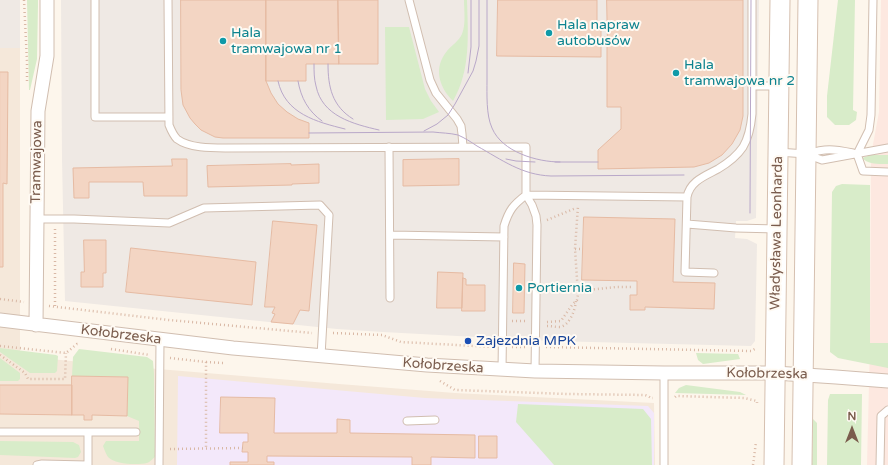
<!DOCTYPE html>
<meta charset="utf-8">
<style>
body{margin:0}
#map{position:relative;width:888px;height:465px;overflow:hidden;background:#fdf6ec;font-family:"Varela Round",sans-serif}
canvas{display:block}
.north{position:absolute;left:832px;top:409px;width:40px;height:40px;-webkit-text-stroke:3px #fffaf3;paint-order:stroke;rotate:0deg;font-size:11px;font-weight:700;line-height:16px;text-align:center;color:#7a5c4d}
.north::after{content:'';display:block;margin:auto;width:14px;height:18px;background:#7a5c4d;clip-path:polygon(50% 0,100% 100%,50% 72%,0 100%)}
</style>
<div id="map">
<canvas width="888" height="465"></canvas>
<div class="north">N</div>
</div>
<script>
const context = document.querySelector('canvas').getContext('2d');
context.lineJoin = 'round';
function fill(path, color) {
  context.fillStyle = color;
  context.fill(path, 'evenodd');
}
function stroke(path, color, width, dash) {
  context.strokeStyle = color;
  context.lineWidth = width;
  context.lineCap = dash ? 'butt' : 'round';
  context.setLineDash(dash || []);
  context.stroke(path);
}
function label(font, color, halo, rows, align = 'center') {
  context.font = font + ' "Varela Round",sans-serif';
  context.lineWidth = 4;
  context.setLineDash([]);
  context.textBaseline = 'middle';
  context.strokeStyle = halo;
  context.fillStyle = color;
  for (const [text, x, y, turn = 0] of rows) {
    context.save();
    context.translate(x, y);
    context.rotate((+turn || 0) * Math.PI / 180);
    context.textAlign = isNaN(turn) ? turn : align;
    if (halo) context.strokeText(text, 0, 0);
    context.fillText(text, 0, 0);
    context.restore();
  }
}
const residential = new Path2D(`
 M0 48H20V356L122 366 339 384 455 393 654 403 655 465H0Z`);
const commercial = new Path2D(`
 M881 0H888V465H867L870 343 871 155 879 112Z`);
const industrial = new Path2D(`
 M0 0H20V48H0Z
 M61 0H759L756 218 747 221H736L735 238 747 239 757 244 755 341 751 346 551 341 383 332 337 329 65 301 62 160Z`);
const education = new Path2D(`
 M178 376 425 398 648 406 654 413V465H177Z`);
const green = new Path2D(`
 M27 0H38V5L37 59 30 90H29Z
 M464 0H467C468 35 471 70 453 101 439 87 433 68 447 51 452 45 459 41 462 34 466 24 464 11 464 0Z
 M838 0H855L853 110 857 112 856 120 849 125H835L827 117V96Z
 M385 27H409L425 89 431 101 439 112 423 119 386 120Z
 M871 155H888V164C879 164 869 165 862 158Z
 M842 184 870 185V343H888V368L838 358 830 352 832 192 836 186Z
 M0 348 56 355 58 356 57 371 55 373H30L0 352Z
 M79 349 147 357 153 361 154 374 155 457C152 459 150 462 147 463 139 465 115 465 108 457 106 454 104 449 103 446L106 441H139V421L127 416 128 377 72 376 73 357Z
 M696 353 738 354 740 359 703 364 698 360Z
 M0 358 20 373V379L18 381H0Z
 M686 385 740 392 746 395 675 393 679 388Z
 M830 394H862L861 465H827L828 400Z
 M518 404 643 409 651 419 652 465H554L516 422Z
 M813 419 817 423V465H812Z
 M0 441 73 442 79 445 81 452 78 457 75 458 0 455Z`);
const building = new Path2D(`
 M181 0H266V81L271 93 278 104 287 112 298 119 309 123V138H223L215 137 201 130 195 124 190 118 183 105 181 90Z
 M266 0H338L339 64H306V81H266Z
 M338 0H378V64H339Z
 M498 0H597V28H601V57L497 56Z
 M607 0H743V116L740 130 732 144 722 155 709 163 694 167 598 169V150L621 129V107H607V43H601V37H607Z
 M0 72H8L7 184 3 183V267H0Z
 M172 159H187V196H144L143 182H89V198H74L73 168 172 166Z
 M459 159V185L403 186V160Z
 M291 164V165L319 164V183L292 184V185L208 187 207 166Z
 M584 217 675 219 673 282 715 283 714 309 645 307V310H630V295H637V281L582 280Z
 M273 221 317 225 309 311 300 310 293 324 271 322 275 314 272 313 275 307H265Z
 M84 240H106V273H103V287H81V272H84Z
 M131 248 256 262 252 305 126 292Z
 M514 263 525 264 524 313H513Z
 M438 272 463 273 462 308H437Z
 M463 278 466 279V285H485V311H462Z
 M72 376 128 377 127 416 92 415V420H84V415H72Z
 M0 385H72V415L0 414Z
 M221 397 275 398 274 433H337V419L350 420V433L475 435V458L431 457V465H412V457L267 456V462H274V465H230V462H248V452H242L243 442H248V433H220Z
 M479 436H497V458H479Z`);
const path = new Path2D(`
 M24 0 27 62V84
 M547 220 576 208
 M575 249H583
 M578 291 616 287H631
 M0 299 24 302
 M49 306 169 320 312 333
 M55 306V229
 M512 321H525
 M547 322 561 321 572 305 577 300 578 294 575 249 578 206
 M547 326C551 326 555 327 560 327 570 325 575 310 576 301
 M333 333 382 335 401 342 493 347
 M0 346 66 353 77 344H78
 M512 347H525
 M546 347 751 351 757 348
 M111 349 150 355
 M0 355 25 373 28 379H65L66 353
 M170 358 206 362V448
 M206 362 224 363
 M440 381 455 390 568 394 645 395 648 396 651 398H653
 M675 397 676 396 744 398 757 401V403
 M170 449 243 448
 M753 465 756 442`);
const service = new Path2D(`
 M95 0V117H169
 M168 0 169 125C171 130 173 135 177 139 189 148 211 148 225 148L526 147V195L532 205 536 216 537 225 535 371
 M409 0 430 80 436 93 457 119 461 126 462 134 463 147
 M873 0 871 115 869 130 857 154 863 171 888 172
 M752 86H779
 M389 147 390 298
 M778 152 806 154 822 160 888 148
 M807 154C826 148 833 149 853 153
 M37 219H74L169 223 204 208 320 205 329 215 321 356
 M687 224 736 228 777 229
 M390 235 504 237
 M714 273 685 272 687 197C690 181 705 176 718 169 728 163 737 156 743 147 749 137 751 125 752 114V0
 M502 370 504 226C509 210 513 205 526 195L687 197
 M664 373V465
 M407 421 435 420
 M0 432H136
 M88 432V465
 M37 465 42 464 87 465
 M159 465 160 340
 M880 465 881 416 888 410`);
const minor = new Path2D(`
 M0 320 233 348 427 365 535 371 664 373H775L836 377 888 381
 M36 325 38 111 47 56V0`);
const secondary = new Path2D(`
 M774 465 780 0
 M802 465 808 0`);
const tram = new Path2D(`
 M487 0C487 27 487 53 487 80 487 94 486 115 492 128 502 152 537 162 560 162
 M314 64C314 71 314 79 316 86 322 116 353 124 379 130
 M328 64C328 87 332 106 353 119
 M468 73 471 47V0
 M278 81C285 114 317 122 345 129
 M298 81C301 98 308 111 322 121
 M424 131 437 124 448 115 455 104 473 71 476 61 479 46V0
 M309 133 433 132C441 133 450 133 458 135 465 138 471 142 477 146 502 160 522 175 551 176L684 175
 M506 159 516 161 535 162
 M555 162H598
 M750 213 751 0`);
const markers = [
 [549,33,4,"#0f9aa8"],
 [223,41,4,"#0f9aa8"],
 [676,73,4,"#0f9aa8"],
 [519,288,4,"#0f9aa8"],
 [468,341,4,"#1a4fb4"]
];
const cultureNames = [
 ["Hala napraw",557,25],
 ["autobusów",557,41],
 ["Hala",231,33],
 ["tramwajowa nr 1",231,49],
 ["Hala",684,65],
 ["tramwajowa nr 2",684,81],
 ["Portiernia",527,288]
];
const streetNames = [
 ["Tramwajowa",37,162,-89],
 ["Władysława Leonharda",777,233,-89],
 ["Kołobrzeska",121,335,7],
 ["Kołobrzeska",443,366,4],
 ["Kołobrzeska",767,374,1]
];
const transitNames = [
 ["Zajezdnia MPK",476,341]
];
fill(residential, '#f5e8da');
fill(commercial, '#fde8e0');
fill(industrial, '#efe9e4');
fill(education, '#f3e8fa');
fill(green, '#d8ecc9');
fill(building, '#f3d5c3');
stroke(building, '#e6bba3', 1);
stroke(service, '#d1beb0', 9);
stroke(minor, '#d1beb0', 15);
stroke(secondary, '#d6c0b0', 21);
stroke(path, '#d9b8a5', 2.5, [1, 3]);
stroke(service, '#fff', 7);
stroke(minor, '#fff', 13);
stroke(secondary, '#fff', 19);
stroke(tram, '#b9a8c9', 1);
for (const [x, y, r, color] of markers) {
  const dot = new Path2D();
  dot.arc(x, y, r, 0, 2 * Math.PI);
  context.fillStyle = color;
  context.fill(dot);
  stroke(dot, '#fffaf3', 1.5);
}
label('14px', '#0d838f', '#fffaf3', cultureNames, 'left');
label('14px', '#7a5c4d', '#fffaf3', streetNames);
label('14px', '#164399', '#fffaf3', transitNames, 'left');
</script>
